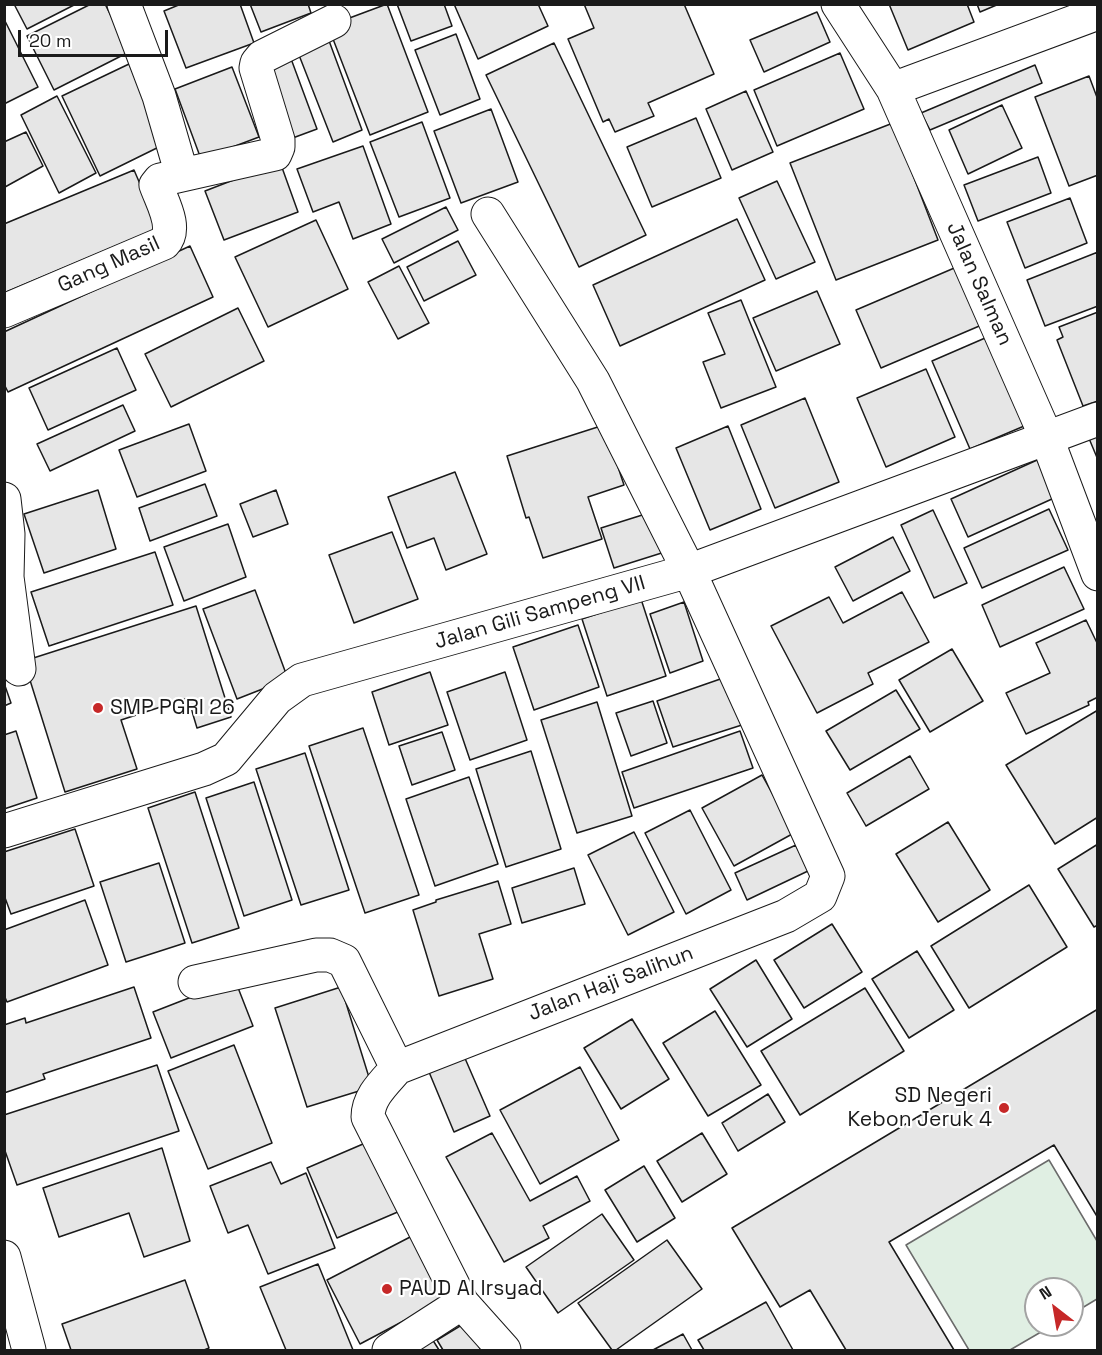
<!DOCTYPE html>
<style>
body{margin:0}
#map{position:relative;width:1102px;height:1355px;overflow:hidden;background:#fff;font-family:"Space Grotesk",sans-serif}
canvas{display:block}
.frame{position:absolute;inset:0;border:6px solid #1a1a1a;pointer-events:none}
.north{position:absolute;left:1024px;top:1277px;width:60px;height:60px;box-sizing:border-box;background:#fff;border:2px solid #a3a3a3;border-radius:50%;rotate:329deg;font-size:16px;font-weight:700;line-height:24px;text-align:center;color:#1a1a1a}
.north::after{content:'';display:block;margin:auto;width:21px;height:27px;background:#c62828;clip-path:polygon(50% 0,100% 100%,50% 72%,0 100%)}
.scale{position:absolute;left:18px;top:30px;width:150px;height:27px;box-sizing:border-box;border:3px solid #1a1a1a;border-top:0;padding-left:8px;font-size:18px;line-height:21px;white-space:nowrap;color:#1a1a1a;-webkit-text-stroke:4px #fff;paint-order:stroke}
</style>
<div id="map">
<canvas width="1102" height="1355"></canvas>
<div class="frame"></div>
<div class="north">N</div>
<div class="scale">20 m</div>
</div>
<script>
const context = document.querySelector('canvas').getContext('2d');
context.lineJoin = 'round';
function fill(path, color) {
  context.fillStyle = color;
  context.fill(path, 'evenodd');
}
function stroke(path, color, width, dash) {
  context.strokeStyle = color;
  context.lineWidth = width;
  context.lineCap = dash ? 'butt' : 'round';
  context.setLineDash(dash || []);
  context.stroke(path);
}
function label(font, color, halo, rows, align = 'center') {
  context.font = font + ' "Space Grotesk",sans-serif';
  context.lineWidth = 4.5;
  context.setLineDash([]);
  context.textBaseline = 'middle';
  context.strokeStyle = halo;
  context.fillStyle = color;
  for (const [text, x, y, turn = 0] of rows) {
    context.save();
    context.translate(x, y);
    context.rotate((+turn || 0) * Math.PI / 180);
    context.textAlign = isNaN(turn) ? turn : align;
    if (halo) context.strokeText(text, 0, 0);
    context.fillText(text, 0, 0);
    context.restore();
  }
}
const green = new Path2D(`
 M1049 1160 1097 1241V1299L1072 1314V1289H1036V1325H1053L1010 1350H969L906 1245Z`);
const building = new Path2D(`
 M14 4H76L27 29Z
 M91 4H105L129 52 54 90 27 36Z
 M181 4H240L254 43 186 68 164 11Z
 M250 4H308L311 13 261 32Z
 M387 4 428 112 370 135 328 26Z
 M397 4H444L452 26 411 41Z
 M454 4H538L548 26 478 59Z
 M584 4H684L714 74 648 103 654 116 615 132 609 119 603 122 568 39 594 28Z
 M889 4H967L974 22 908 50Z
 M977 4H999L980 12Z
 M817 12 830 42 764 72 750 40Z
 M4 19 38 87 4 104Z
 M456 34 480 99 440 115 415 50Z
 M328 38 362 130 333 142 297 50Z
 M554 43 646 235 579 267 486 75Z
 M840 53 864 109 777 146 754 90Z
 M290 56 317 129 290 139 262 66Z
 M129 64 167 143 100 176 62 96Z
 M1035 65 1042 83 930 130 921 113Z
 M232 67 259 137 201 159 175 89Z
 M1089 76 1098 100V175L1069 186 1035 97Z
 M746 91 773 152 732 170 706 109Z
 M57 96 96 173 59 193 21 115Z
 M1002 105 1022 148 968 174 949 130Z
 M491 109 518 182 461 203 434 131Z
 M696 118 721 178 652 207 627 147Z
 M422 122 450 198 399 217 370 142Z
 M893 123 938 240 836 280 790 163Z
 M26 132 43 166 5 187 4 142Z
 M363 146 391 224 353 239 339 202 313 212 297 169Z
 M1038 157 1051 193 978 221 964 185Z
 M280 162 298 212 224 240 205 191Z
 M134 170 159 228 4 293V224Z
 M777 181 815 262 776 279 739 198Z
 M1070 198 1087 243 1025 268 1007 222Z
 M446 207 458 230 394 263 382 239Z
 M737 219 765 280 620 346 593 285Z
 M316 220 348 289 268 327 235 257Z
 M458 241 476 275 424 301 407 267Z
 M190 246 213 297 8 392 4 384V332Z
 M1098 252V306L1045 326 1027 280Z
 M399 266 429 323 398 339 368 282Z
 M959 266 984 324 881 368 856 310Z
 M817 291 840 344 776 371 753 318Z
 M741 300 776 387 721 408 703 362 725 354 708 313Z
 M238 308 264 361 171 407 145 354Z
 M1098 312V401L1083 406 1057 340 1063 337 1059 327Z
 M999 332 1036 421 970 449 932 361Z
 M117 348 136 390 48 430 29 388Z
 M926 369 955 437 886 467 857 398Z
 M805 398 839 482 775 508 741 425Z
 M123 405 135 431 50 471 37 444Z
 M189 424 206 471 137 497 119 450Z
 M604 425 624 485 588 497 602 539 543 558 529 517 526 518 507 456Z
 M728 426 761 509 710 530 676 448Z
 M1098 432V460L1088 436Z
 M1046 456 1063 494 968 537 951 499Z
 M455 472 487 554 446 570 434 538 407 548 388 497Z
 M205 484 217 516 150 541 139 508Z
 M98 490 116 549 44 573 24 514Z
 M276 490 288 524 253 537 240 504Z
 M1049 509 1068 550 982 588 964 548Z
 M933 510 967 583 934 598 901 525Z
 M655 511 668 551 614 568 601 528Z
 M228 524 246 577 184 601 164 547Z
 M392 532 418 599 354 623 329 555Z
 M893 537 910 571 853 601 835 567Z
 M155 552 173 605 49 646 31 592Z
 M1064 567 1084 609 1000 647 982 605Z
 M255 590 288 679 237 699 203 609Z
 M902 592 929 642 868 673 873 684 817 713 771 626 829 597 843 623Z
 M641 599 666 676 607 696 582 619Z
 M684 602 703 661 670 673 650 614Z
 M196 606 231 717 197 728 188 698 121 720 137 769 65 792 24 661Z
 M1086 620 1098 645V697L1088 702 1089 705 1026 734 1006 693 1050 673 1036 643Z
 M578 625 599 687 534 710 513 647Z
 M952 649 983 701 930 732 899 680Z
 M430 672 448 725 389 745 372 692Z
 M505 672 527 740 470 760 447 692Z
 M729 676 745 724 673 747 657 701Z
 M4 683 11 703 4 706Z
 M896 690 920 729 850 770 826 731Z
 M653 701 667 743 631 756 616 713Z
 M597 702 632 816 577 833 541 720Z
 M1098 710V817L1055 844 1006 765Z
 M363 728 419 895 365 913 309 746Z
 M16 731 37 798 4 809V735Z
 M740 731 753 768 634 808 622 772Z
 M442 732 455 770 412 785 399 746Z
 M531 751 561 849 506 867 476 769Z
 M305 753 349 890 301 905 256 769Z
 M910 756 929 789 866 826 847 793Z
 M762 775 794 833 734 866 702 808Z
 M469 777 498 864 435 886 406 799Z
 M254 782 292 900 244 916 206 798Z
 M195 792 239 928 192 943 148 808Z
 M690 810 731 890 686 914 645 833Z
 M948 822 990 890 938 922 896 854Z
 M75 829 94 886 11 914 4 895V852Z
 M634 832 674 912 628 935 588 855Z
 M1098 844V925L1094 927 1058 869Z
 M796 845 808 871 747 900 735 873Z
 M159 863 185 943 126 962 100 882Z
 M574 868 585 904 522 923 512 888Z
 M498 881 511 924 479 934 493 979 439 996 413 910 436 902V900Z
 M1029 885 1067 947 969 1008 931 946Z
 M85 900 108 965 7 1002 4 995V930Z
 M832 924 862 972 804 1008 774 960Z
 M917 951 954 1010 909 1038 872 979Z
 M756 960 792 1019 747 1047 710 989Z
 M235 980 253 1026 171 1058 153 1012Z
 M134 987 151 1038 43 1074 45 1079 4 1093V1025L25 1018 26 1023Z
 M341 987 372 1087 307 1107 275 1008Z
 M865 988 904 1051 800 1115 761 1051Z
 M1098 1009V1218L1054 1145 889 1242 954 1350H846L810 1290 780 1307 732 1228Z
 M715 1011 761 1085 708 1116 663 1043Z
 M632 1019 669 1079 621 1109 584 1048Z
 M234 1045 272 1143 208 1169 168 1071Z
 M464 1056 490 1116 454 1132 429 1072Z
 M157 1065 179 1131 17 1185 4 1148V1115Z
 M580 1067 619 1140 540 1184 500 1110Z
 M768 1094 785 1122 738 1151 722 1123Z
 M492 1133 530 1201 577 1176 590 1201 543 1226 549 1238 504 1262 446 1157Z
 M702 1133 727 1174 682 1202 657 1161Z
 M370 1141 400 1211 337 1238 307 1168Z
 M162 1148 190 1241 144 1257 129 1213 59 1237 43 1188Z
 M271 1162 281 1184 306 1173 335 1248 268 1274 248 1225 228 1233 210 1186Z
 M644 1166 675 1218 637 1242 605 1190Z
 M602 1214 634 1260 558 1313 526 1267Z
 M414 1235 447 1298 360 1344 327 1280Z
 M667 1240 702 1289 616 1350H612L578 1303Z
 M318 1264 353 1350H286L260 1287Z
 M185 1280 209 1348 204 1350H71L62 1324Z
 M766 1302 793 1350H704L698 1340Z
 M465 1323 481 1350H443L437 1340Z
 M429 1334 439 1350H401Z
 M683 1334 692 1350H653Z`);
const minor = new Path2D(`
 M838 4 893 89 1047 439 1098 574
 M893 89 1098 13
 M182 175 275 154 278 147V140L256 68 257 63 262 57 334 21
 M488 214 593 381 689 571 828 876 820 896 786 916 397 1068C384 1083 368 1097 368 1117L462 1303 504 1350
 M4 311 164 243C178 228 162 202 156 185L160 180 182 175 159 96 124 4
 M4 499 8 534 7 577 19 669
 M4 831 204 769 226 759 277 698 302 680 689 571 1098 419
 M195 982 316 955H330L344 961 397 1068
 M4 1257 29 1350
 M389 1350 462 1303`);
const markers = [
 [98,708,6,"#c62828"],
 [1004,1108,6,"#c62828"],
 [387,1289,6,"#c62828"]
];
const streetNames = [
 ["Gang Masil",109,265,-24],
 ["Jalan Salman",979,284,66],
 ["Jalan Gili Sampeng VII",540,613,-16],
 ["Jalan Haji Salihun",611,984,-21]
];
const poiNames = [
 ["SMP PGRI 26",110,708],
 ["SD Negeri",992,1096,"right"],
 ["Kebon Jeruk 4",992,1120,"right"],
 ["PAUD Al Irsyad",399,1289]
];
fill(green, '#e0efe3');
stroke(green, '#6a6a6a', 1.5);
fill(building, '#e6e6e6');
stroke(building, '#1a1a1a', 1.5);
stroke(minor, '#1a1a1a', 35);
stroke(minor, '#fff', 33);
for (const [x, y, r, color] of markers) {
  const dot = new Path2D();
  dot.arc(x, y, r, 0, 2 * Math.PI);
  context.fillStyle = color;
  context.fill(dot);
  stroke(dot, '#fff', 2);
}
label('21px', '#1a1a1a', '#fff', streetNames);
label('21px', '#1a1a1a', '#fff', poiNames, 'left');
</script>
